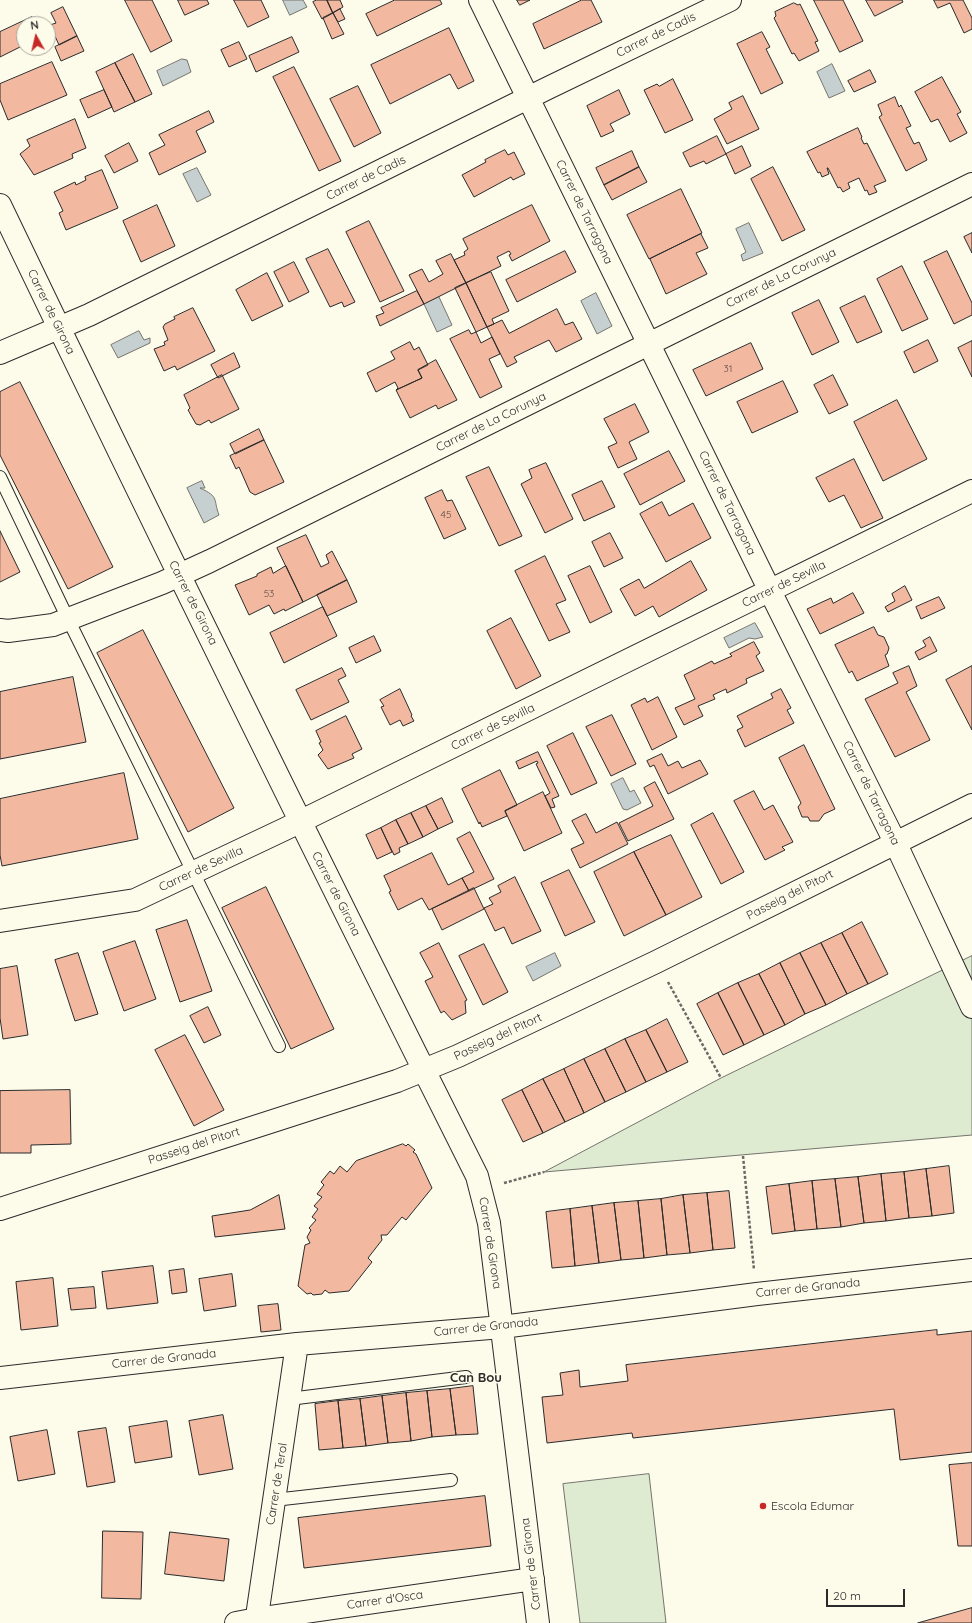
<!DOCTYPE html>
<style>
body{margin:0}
#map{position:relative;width:972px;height:1623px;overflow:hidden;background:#fdfbea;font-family:Quicksand,sans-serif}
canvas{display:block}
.north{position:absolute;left:16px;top:16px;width:40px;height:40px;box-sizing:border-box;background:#fdfbea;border:1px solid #a9a89e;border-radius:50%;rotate:352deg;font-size:11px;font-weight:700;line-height:16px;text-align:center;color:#2b2b2b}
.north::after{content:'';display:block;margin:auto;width:14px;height:18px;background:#c62828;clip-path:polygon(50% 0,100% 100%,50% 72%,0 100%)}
.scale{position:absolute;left:826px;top:1589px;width:79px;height:18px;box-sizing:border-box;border:2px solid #2b2b2b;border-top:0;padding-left:5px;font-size:12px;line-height:14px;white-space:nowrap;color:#2b2b2b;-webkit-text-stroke:3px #fdfbea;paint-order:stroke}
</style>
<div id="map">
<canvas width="972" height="1623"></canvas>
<div class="north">N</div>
<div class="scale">20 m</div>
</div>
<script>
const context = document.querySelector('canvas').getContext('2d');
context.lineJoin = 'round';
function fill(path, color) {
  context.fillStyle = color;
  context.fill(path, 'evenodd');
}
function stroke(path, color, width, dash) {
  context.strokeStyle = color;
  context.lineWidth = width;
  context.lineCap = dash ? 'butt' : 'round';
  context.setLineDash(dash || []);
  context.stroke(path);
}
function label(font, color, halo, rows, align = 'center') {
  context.font = font + ' Quicksand,sans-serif';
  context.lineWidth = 3;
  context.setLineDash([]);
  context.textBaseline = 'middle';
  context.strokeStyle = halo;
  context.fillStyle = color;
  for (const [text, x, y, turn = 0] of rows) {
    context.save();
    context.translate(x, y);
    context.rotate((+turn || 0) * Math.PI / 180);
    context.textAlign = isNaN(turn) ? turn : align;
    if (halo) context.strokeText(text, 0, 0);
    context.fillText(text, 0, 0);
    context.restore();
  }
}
const green = new Path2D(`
 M972 956V1135L544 1172 721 1078Z
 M649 1474 666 1623H580L563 1484Z`);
const water = new Path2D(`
 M283 0H303L307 7 290 15Z
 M182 59 187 60 191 72 163 86 157 71Z
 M832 64 845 91 829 98 817 72Z
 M197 168 211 195 197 202 183 174Z
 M749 223 763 253 743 261 741 255 746 252 736 229Z
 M596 293 612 326 597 334 581 301Z
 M439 297 452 325 437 332 424 304Z
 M139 331 144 340 150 338V343L118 358 111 345Z
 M202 481 205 488H200C220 497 213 500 219 515L204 523 187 488Z
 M755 623 763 637 755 639 749 638 729 648 724 638Z
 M623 778 630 792 634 790 641 803 627 810 623 809 611 784Z
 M555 953 561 966 533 981 526 967Z`);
const building = new Path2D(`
 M125 0H152L172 41 151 52Z
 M178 0H207L209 4 185 15Z
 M234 0H261L269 17 248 27Z
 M317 0H327L333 13 322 19 313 2Z
 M327 0H340L343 7 333 13Z
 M395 0H440L442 4 377 36 366 14Z
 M517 0H530L520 5Z
 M582 0H591L602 22 544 49 533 24Z
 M814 0H843L863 41 840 52Z
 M866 0H902L903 2 875 16Z
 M934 0H963L972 18V29L964 33 950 3 938 8Z
 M794 3 798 5 800 4 818 41 815 42 819 51 799 61 794 53 792 54 774 18 776 16 775 12Z
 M63 7 77 36 59 45 50 25 56 23 51 13Z
 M340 9 345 19 338 22 333 13Z
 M333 13 344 34 332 39 323 18Z
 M32 17 35 24H24V45L0 57V32Z
 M449 28 474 81 458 89 450 74 390 104 371 65Z
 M762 32 770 47 766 49 783 83 761 94 737 44Z
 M77 36 84 51 61 61 55 47Z
 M292 37 299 52 256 72 249 56Z
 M239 42 247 59 229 67 221 50Z
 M133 54 152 94 135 102 115 63Z
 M52 62 67 95 8 120 0 100V84Z
 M115 63 135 102 114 112 96 72Z
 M294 67 341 161 319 171 273 77Z
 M870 70 876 82 854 92 848 81Z
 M942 77 961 112 957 114 967 133 950 142 938 119 931 122 915 92Z
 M673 79 693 120 665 133 644 90 657 84 659 86Z
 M358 86 381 133 354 147 330 99Z
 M104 90 112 107 88 118 80 100Z
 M619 90 630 114 610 124 614 131 601 137 587 106Z
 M743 96 759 129 727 144 714 119 732 109 729 103Z
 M895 97 899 107 901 105 911 126 906 128 914 144 919 142 927 160 906 171 879 117 882 115 878 105Z
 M209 111 214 122 196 131 206 152 159 175 149 153 165 145 159 135Z
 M75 119 86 148 72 154 73 158 34 175 20 154 30 146 27 140Z
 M858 128 862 137 861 138 864 144 867 143 886 181 874 186 877 192 869 195 867 190 865 191 859 178 848 183 850 188 843 192 840 187 838 188 828 168H827L829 174 822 177 820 172 818 173 807 152Z
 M717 136 726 154 706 164 704 161 690 167 683 153Z
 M129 143 138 161 114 173 105 156Z
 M742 146 751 166 735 174 726 154Z
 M505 150 508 155 514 152 525 174 513 180 511 177 474 197 462 175 486 162 485 160Z
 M632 151 639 167 604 185 596 168Z
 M639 167 647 182 612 200 604 185Z
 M773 167 805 230 782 241 751 179Z
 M102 170 118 208 66 230 59 213 63 211 54 192 75 182 76 185 86 180 85 177Z
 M681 189 702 233 649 259 627 215Z
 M157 205 175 246 141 262 123 221Z
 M532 205 550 241 512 261 509 255 511 254 509 251 497 257 501 266 466 283 454 260 465 255 464 252 468 249 463 239Z
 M369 221 404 291 380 302 346 232Z
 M972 233V253L964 237Z
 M701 234 708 248 696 253 707 274 666 294 650 259Z
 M328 249 355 302 344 307 342 302 330 307 306 259Z
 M565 251 576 272 517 302 506 280Z
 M947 251 972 303V315L954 324 924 262Z
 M451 254 466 283 424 304 409 275 422 269 429 282 443 274 436 261Z
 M294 262 309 292 289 302 274 272Z
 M902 266 928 319 902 331 877 279Z
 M491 272 509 311 492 319 494 324 487 327 466 283Z
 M267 273 283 306 252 321 236 290Z
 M466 283 487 327 476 332 455 288Z
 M417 291 424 304 380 326 376 316 384 313 381 308Z
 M865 296 882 332 857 343 840 308Z
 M819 300 839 342 812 355 792 313Z
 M193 308 215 351 177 370 175 366 164 371 154 349 165 345 164 342 168 340 163 327 165 324 175 319 174 317Z
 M557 309 565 325 573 322 582 339 556 352 549 340 514 357 517 362 507 367 487 327 502 320 509 333Z
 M469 330 471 334 476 332 481 343 492 337 500 354 489 359 502 387 480 398 450 339Z
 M928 340 938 361 914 373 904 352Z
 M972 341V377L958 348Z
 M410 342 414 350 419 347 428 365 418 370 422 378 396 390 398 388 395 382 376 392 367 373 395 359 391 352Z
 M751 343 763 369 706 396 693 370Z
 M234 353 240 367 218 378 211 365Z
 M436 360 457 400 438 409 436 405 410 418 396 390 422 378 418 370Z
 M222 375 239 409 211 423 209 420 200 425 196 424 188 410 190 408 184 395Z
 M833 375 848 405 829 414 814 385Z
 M783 381 798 412 752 433 737 402Z
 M20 382 113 567 68 589 0 455V392Z
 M897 400 927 459 883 481 854 422Z
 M635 404 649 432 629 442 637 459 618 468 608 447 617 443 604 419Z
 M259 429 264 440 235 454 230 444Z
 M264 440 284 482 255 495 250 492 239 467 236 469 230 456Z
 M669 451 685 481 640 505 624 474Z
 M854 459 883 518 861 528 844 495 829 502 816 478Z
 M546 463 573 519 545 533 521 484 532 478 529 470Z
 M489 467 522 536 499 546 466 477Z
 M602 481 615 507 584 521 572 495Z
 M442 490 447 501 452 500 466 529 444 539 425 498Z
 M662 502 669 516 693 503 711 538 666 562 640 514Z
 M0 531 20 572 0 582Z
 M610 533 623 558 604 567 592 542Z
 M306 535 321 567 329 563 326 555 332 551 347 580 303 602 277 548Z
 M545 556 566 600 556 604 570 632 549 641 515 571Z
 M691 561 707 590 659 617 653 606 635 616 620 589 639 579 644 588Z
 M286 566 303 602 285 611 284 609 274 614 269 605 249 615 235 585 257 576V574L271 567 273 573Z
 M590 566 612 612 590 623 568 576Z
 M347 580 357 602 327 616 317 595Z
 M905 586 912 600 888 612 885 607 895 601 892 594Z
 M853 593 864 613 820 634 807 609 831 598 833 603Z
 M939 597 945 608 921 619 916 607Z
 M323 607 337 636 284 663 270 633Z
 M511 618 541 676 516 689 487 631Z
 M874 627 878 635 884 637 889 648 887 654 885 655 889 666 857 681 852 671 849 673 835 645Z
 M143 630 234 808 188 832 97 653Z
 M374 636 381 651 356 663 349 648Z
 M930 637 937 651 919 660 915 652 926 646 923 641Z
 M754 642 760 653 756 656 764 671 746 679 747 683 727 693 726 689 713 695 715 699 698 706 703 716 684 725 675 708 695 699 684 675 712 661 714 664 732 656 730 654Z
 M909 666 917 686 906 692 930 740 895 757 865 699 898 683 893 673Z
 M972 666V730L946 680Z
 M342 668 346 676 338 680 349 702 311 720 296 690Z
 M73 677 86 742 0 759V692Z
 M400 689 412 715 411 716 414 721 403 726 400 720 390 725 381 707 384 706 380 700Z
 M781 689 791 708 787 710 794 723 745 747 737 730 743 727 737 716 773 698 771 694Z
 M658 697 677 737 652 750 631 705 645 698 647 702Z
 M612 715 636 764 611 776 586 727Z
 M346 716 362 749 352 754 354 758 328 769 318 755 323 750 319 743 321 742 316 731Z
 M573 733 597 783 571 795 547 746Z
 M804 745 835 809 824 814 819 821H810L808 817H802L798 807 801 803 779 758Z
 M538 752 559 796 552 799 555 807 551 808 545 796 550 793 536 764 538 763 537 761 519 769 516 762Z
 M662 754 668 766 678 761 682 768 700 760 708 774 668 794 654 765 650 767 647 761Z
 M500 770 517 805 505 811 507 816 482 827 480 822 479 824 462 789Z
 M124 773 138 839 2 866 0 855V799Z
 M655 782 674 819 628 841 619 823 653 806 644 788Z
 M754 791 764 810 773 805 793 842 782 847 785 850 765 860 734 801Z
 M543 792 562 833 524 851 505 811Z
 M442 798 453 822 438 829 426 806Z
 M426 806 438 829 423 837 411 813Z
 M411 813 423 837 408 844 396 820Z
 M713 813 744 872 721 884 691 825Z
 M586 814 596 833 617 822 628 844 580 868 571 849 584 843 572 821Z
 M396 820 408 844 399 848 400 852 394 855 381 828Z
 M381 828 392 852 377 859 366 835Z
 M470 832 494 879 469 891 462 878 474 872 457 839Z
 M671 835 702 897 666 915 634 852Z
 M634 852 666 915 624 936 594 872Z
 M432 853 448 885 462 878 469 891 429 910 422 898 398 910 389 892 391 891 384 876Z
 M569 870 595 922 565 936 541 883Z
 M515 877 541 931 512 944 504 927 495 931 484 908 493 904 489 898 501 892 498 886Z
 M266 887 334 1029 291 1049 222 908Z
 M474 888 484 909 442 930 432 909Z
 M187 920 212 991 180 1002 156 930Z
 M862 922 888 974 868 984 842 933Z
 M842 933 868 984 847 994 821 943Z
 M135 941 156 999 124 1011 103 952Z
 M439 943 467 1000 465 1001 466 1013 452 1020 444 1011 441 1013 425 981 433 977 420 953Z
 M821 943 847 994 826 1005 800 953Z
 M484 944 508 992 483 1005 459 956Z
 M78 953 98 1014 75 1021 55 960Z
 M800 953 826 1005 805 1014 780 963Z
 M780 963 805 1014 785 1025 759 974Z
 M17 966 28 1035 3 1039 0 1018V969Z
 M759 974 785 1025 764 1035 738 983Z
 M738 983 764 1035 744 1045 718 993Z
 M718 993 744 1045 723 1055 697 1004Z
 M208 1007 221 1035 204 1043 190 1016Z
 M667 1019 688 1062 667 1072 646 1030Z
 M646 1030 667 1072 646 1082 625 1039Z
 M185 1035 224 1110 194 1126 155 1050Z
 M625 1039 646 1082 626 1092 605 1049Z
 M605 1049 626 1092 605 1102 584 1059Z
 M584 1059 605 1102 584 1113 564 1069Z
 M564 1069 584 1113 565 1122 543 1079Z
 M543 1079 565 1122 543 1133 522 1090Z
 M70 1090 71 1144 31 1145V1153H0V1091Z
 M522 1090 543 1133 523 1142 502 1100Z
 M403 1144 406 1146 408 1144 415 1150 413 1152 416 1154 432 1188 406 1220 402 1217 387 1235H381L382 1240 368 1258 372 1262 349 1291 329 1293 325 1290 322 1294 313 1295 311 1293 307 1294 298 1286 305 1245 310 1243 307 1237 311 1230 309 1228 316 1220 312 1217 318 1209 314 1206 322 1197 317 1194 324 1185 321 1182 330 1171 334 1174 340 1166 347 1172 356 1161Z
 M949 1166 954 1213 932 1216 926 1169Z
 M926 1169 932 1216 909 1218 904 1172Z
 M904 1172 909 1218 886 1221 881 1174Z
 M881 1174 886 1221 864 1223 858 1177Z
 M858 1177 864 1223 841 1227 835 1179Z
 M835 1179 841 1227 817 1229 812 1181Z
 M812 1181 817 1229 795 1231 789 1184Z
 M789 1184 795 1231 772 1234 766 1187Z
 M729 1191 735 1248 713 1250 707 1193Z
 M707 1193 713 1250 690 1253 683 1195Z
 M279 1195 285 1229 215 1237 212 1216 250 1210Z
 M683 1195 690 1253 667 1255 661 1199Z
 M661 1199 667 1255 644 1258 638 1201Z
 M638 1201 644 1258 621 1260 614 1203Z
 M614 1203 621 1260 599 1263 592 1206Z
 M592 1206 599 1263 575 1266 570 1209Z
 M570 1209 575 1266 552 1268 546 1212Z
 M153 1266 158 1303 107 1309 102 1272Z
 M184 1269 187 1292 172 1294 169 1271Z
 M232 1274 236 1306 204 1311 199 1279Z
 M53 1278 58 1326 21 1330 16 1282Z
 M94 1287 96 1308 71 1310 68 1289Z
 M278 1304 281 1330 261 1332 258 1306Z
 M937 1330V1335L972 1331V1452L900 1460 894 1409 633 1438 632 1433 547 1443 542 1397 563 1395 560 1373 579 1370 580 1387 628 1381 626 1365Z
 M473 1386 478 1434 456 1435 450 1389Z
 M450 1389 456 1435 432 1437 427 1391Z
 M427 1391 432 1437 411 1441 406 1393Z
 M406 1393 411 1441 388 1443 382 1396Z
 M382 1396 388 1443 366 1446 360 1399Z
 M360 1399 366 1446 343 1448 338 1401Z
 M338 1401 343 1448 319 1450 315 1404Z
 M223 1415 233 1469 199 1475 189 1421Z
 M167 1421 172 1457 135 1463 129 1427Z
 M106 1428 115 1482 87 1487 78 1432Z
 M47 1430 55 1474 18 1481 10 1437Z
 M972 1463V1546H958L949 1465Z
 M485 1496 491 1546 304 1568 298 1518Z
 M103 1531 143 1532 141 1599 102 1598Z
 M170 1532 229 1539 224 1581 165 1574Z
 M972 1608V1623H918Z`);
const path = new Path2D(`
 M668 982 721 1078
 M743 1156 754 1270
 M504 1183 544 1172`);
const service = new Path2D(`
 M0 477 68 619 279 1046
 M289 1399 466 1377
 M274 1500 451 1480`);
const minor = new Path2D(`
 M480 0 770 591 895 842 972 1007
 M0 205C156 530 315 853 477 1176L489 1223 538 1623
 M0 353 89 315 548 88 730 0
 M0 630 8 631 53 625 162 583 210 561 972 184
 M0 921 135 900 285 829 972 491
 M0 1209 397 1081 458 1056 656 962 972 805
 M0 1378 297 1344 502 1327 757 1294 972 1270
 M236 1623 257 1619 533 1579
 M256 1623 297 1344`);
const markers = [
 [763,1506,4,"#c62828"]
];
const numberNames = [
 ["31",728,369],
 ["45",446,515],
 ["53",269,594]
];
const streetNames = [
 ["Carrer de Cadis",656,35,-26],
 ["Carrer de Cadis",366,178,-26],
 ["Carrer de Tarragona",584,212,64],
 ["Carrer de La Corunya",781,278,-26],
 ["Carrer de Girona",51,312,64],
 ["Carrer de La Corunya",491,422,-26],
 ["Carrer de Tarragona",727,503,64],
 ["Carrer de Sevilla",784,584,-26],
 ["Carrer de Girona",193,603,63],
 ["Carrer de Sevilla",493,727,-26],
 ["Carrer de Tarragona",871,793,64],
 ["Carrer de Sevilla",201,869,-25],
 ["Carrer de Girona",336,894,63],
 ["Passeig del Pitort",790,895,-27],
 ["Passeig del Pitort",498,1037,-25],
 ["Passeig del Pitort",194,1146,-18],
 ["Carrer de Girona",490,1243,81],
 ["Carrer de Granada",808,1288,-6],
 ["Carrer de Granada",486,1327,-6],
 ["Carrer de Granada",164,1359,-6],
 ["Carrer de Terol",277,1484,-81],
 ["Carrer de Girona",531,1564,-97],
 ["Carrer d'Osca",385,1600,-8]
];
const poiNames = [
 ["Escola Edumar",771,1506]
];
const neighbourhoodNames = [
 ["Can Bou",476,1378]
];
fill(green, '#deebd1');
stroke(green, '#74746e', 1);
fill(water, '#c7d0d0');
stroke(water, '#74746e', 1);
fill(building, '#f2b8a0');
stroke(building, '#2b2b2b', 1);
stroke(service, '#2b2b2b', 14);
stroke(minor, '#2b2b2b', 24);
stroke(path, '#6a6964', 2.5, [3, 2]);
stroke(service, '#fdfbea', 12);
stroke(minor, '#fdfbea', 22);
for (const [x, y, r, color] of markers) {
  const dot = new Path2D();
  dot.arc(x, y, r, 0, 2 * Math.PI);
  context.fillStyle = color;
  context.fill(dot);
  stroke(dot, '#fdfbea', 1.5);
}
label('10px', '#5d4e48', null, numberNames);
label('12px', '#2b2b2b', '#fdfbea', streetNames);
label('12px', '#2b2b2b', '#fdfbea', poiNames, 'left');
label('bold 13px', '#2b2b2b', '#fdfbea', neighbourhoodNames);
</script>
